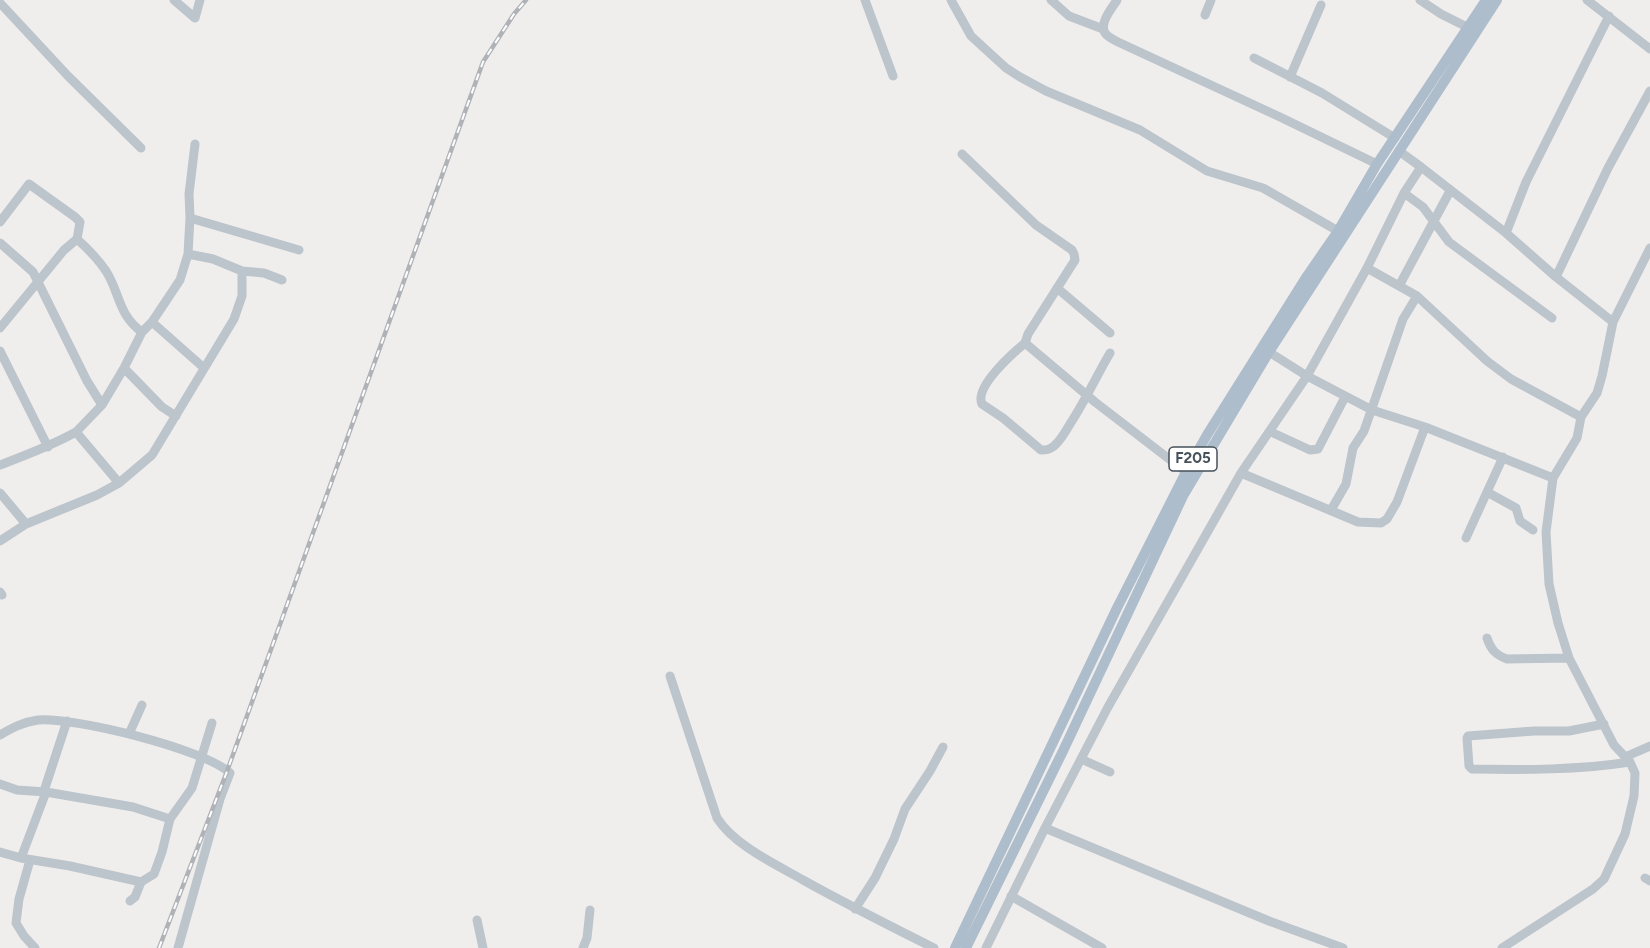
<!DOCTYPE html>
<style>
body{margin:0}
canvas{display:block;background:#f0eded}
</style>
<canvas width="1650" height="948"></canvas>
<script>
const context = document.querySelector('canvas').getContext('2d');
context.lineJoin = 'round';
function stroke(path, color, width, dash) {
  context.strokeStyle = color;
  context.lineWidth = width;
  context.lineCap = dash ? 'butt' : 'round';
  context.setLineDash(dash || []);
  context.stroke(path);
}
function label(font, color, halo, rows, align = 'center') {
  context.font = font + ' Figtree,sans-serif';
  context.lineWidth = 4.5;
  context.setLineDash([]);
  context.textBaseline = 'middle';
  context.strokeStyle = halo;
  context.fillStyle = color;
  for (const [text, x, y, turn = 0] of rows) {
    context.save();
    context.translate(x, y);
    context.rotate((+turn || 0) * Math.PI / 180);
    context.textAlign = isNaN(turn) ? turn : align;
    if (halo) context.strokeText(text, 0, 0);
    context.fillText(text, 0, 0);
    context.restore();
  }
}
const minor = new Path2D(`
 M174 0 195 18 200 0
 M865 0 893 76
 M951 0 971 36 1006 68 1020 77 1046 91 1140 130 1207 171 1263 188 1338 231
 M1051 0 1069 16 1103 29
 M1117 0C1112 8 1099 23 1105 33 1107 36 1114 40 1118 42L1280 117 1377 164
 M1420 0 1441 14 1467 27
 M1587 0 1650 49
 M0 3 68 76 141 148
 M1205 15 1211 0
 M1254 58 1322 93 1395 138
 M1290 77 1321 5
 M962 154 1036 225 1072 250 1074 254 1075 260 1028 334 1025 343 1095 402 1186 472
 M1421 167 1506 233 1556 277 1613 322
 M1404 193 1423 207 1449 242 1552 318
 M190 218 299 250
 M0 222 29 184 75 217 80 222 77 239 64 250 0 328
 M1506 233 1526 182 1609 16
 M77 239C88 249 98 259 106 271 120 293 118 315 142 332
 M0 243 33 272 87 381 102 405
 M188 254 213 259 242 271 264 273 282 280
 M1367 268 1417 296 1487 361 1511 379 1581 417
 M1556 277 1608 168 1650 91
 M1399 286 1450 191
 M1057 288 1110 333
 M152 322 204 368
 M1025 343C1013 353 974 387 982 404L1003 418 1041 450C1046 450 1049 450 1054 446 1060 441 1066 431 1070 424 1085 401 1096 377 1110 353
 M0 351 48 447
 M1269 352 1307 376 1372 410 1425 427 1553 478
 M124 368 162 407 176 416
 M1271 432 1310 450 1318 449 1345 397
 M0 465C26 455 51 446 76 432
 M1241 473 1358 522 1381 523 1387 519 1397 502 1425 427
 M119 483 76 432 102 405 124 368 142 332 152 322 180 280 188 254 190 218 189 194 195 144
 M1487 492 1516 508 1520 521 1533 530
 M0 493 26 524
 M1331 510 1346 484 1353 448 1364 431 1403 319 1417 296
 M1466 538 1503 457
 M0 541 26 524 97 495 119 483 152 455 234 319 242 296V271
 M0 592 2 595
 M1487 638C1491 650 1496 655 1507 659L1569 658
 M670 676 717 818C734 845 775 864 803 880 846 904 890 926 934 948
 M1604 724 1569 731H1534L1468 736 1467 738 1469 766 1472 769C1524 770 1579 770 1630 762
 M129 734 142 705
 M0 735C12 728 23 722 38 720 75 717 204 749 230 773L220 799 178 948
 M1625 757 1650 746
 M1081 759 1110 772
 M0 784 17 790 46 792
 M44 791 67 721
 M1045 828 1269 921 1343 948
 M0 852 21 858 70 866 141 882 154 874 162 852 170 819
 M21 858 46 792 133 807 170 819 192 788 212 723
 M30 860 19 899 16 923 24 936 35 948
 M1645 878 1650 881
 M1011 896 1102 948
 M130 901 135 897 141 882
 M855 909 875 878 894 839 905 809 930 771 943 747
 M477 920 483 948
 M583 948 587 938 590 910
 M986 948 1045 828 1108 707 1241 473 1307 376 1367 268 1404 193 1421 167 1399 151
 M1502 948 1593 889 1604 879 1625 834 1634 796 1635 773 1630 762 1614 745 1569 658 1558 623 1549 584 1546 532 1553 478 1577 438 1581 417 1597 393 1602 376 1613 322 1650 248`);
const major = new Path2D(`
 M955 948 1117 608 1186 472 1207 435 1307 276 1338 231 1377 164 1486 0
 M966 948 1063 751 1183 496 1269 352 1497 0`);
const rail = new Path2D(`
 M159 948 226 774 483 62 514 14 526 0`);
const shields = [
 [1193,459,48]
];
const shieldNames = [
 ["F205",1193,459]
];
stroke(minor, '#bcc5cc', 9);
stroke(major, '#adbdcc', 10);
stroke(rail, '#afb3b8', 4.5);
stroke(rail, '#fff', 2, [7]);
for (const [x, y, w] of shields) {
  const box = new Path2D();
  box.roundRect(x - w / 2, y - 12, w, 24, 4.5);
  context.fillStyle = '#fff';
  context.fill(box);
  stroke(box, '#46515a', 1.5);
}
label('bold 15px', '#46515a', null, shieldNames);
</script>
